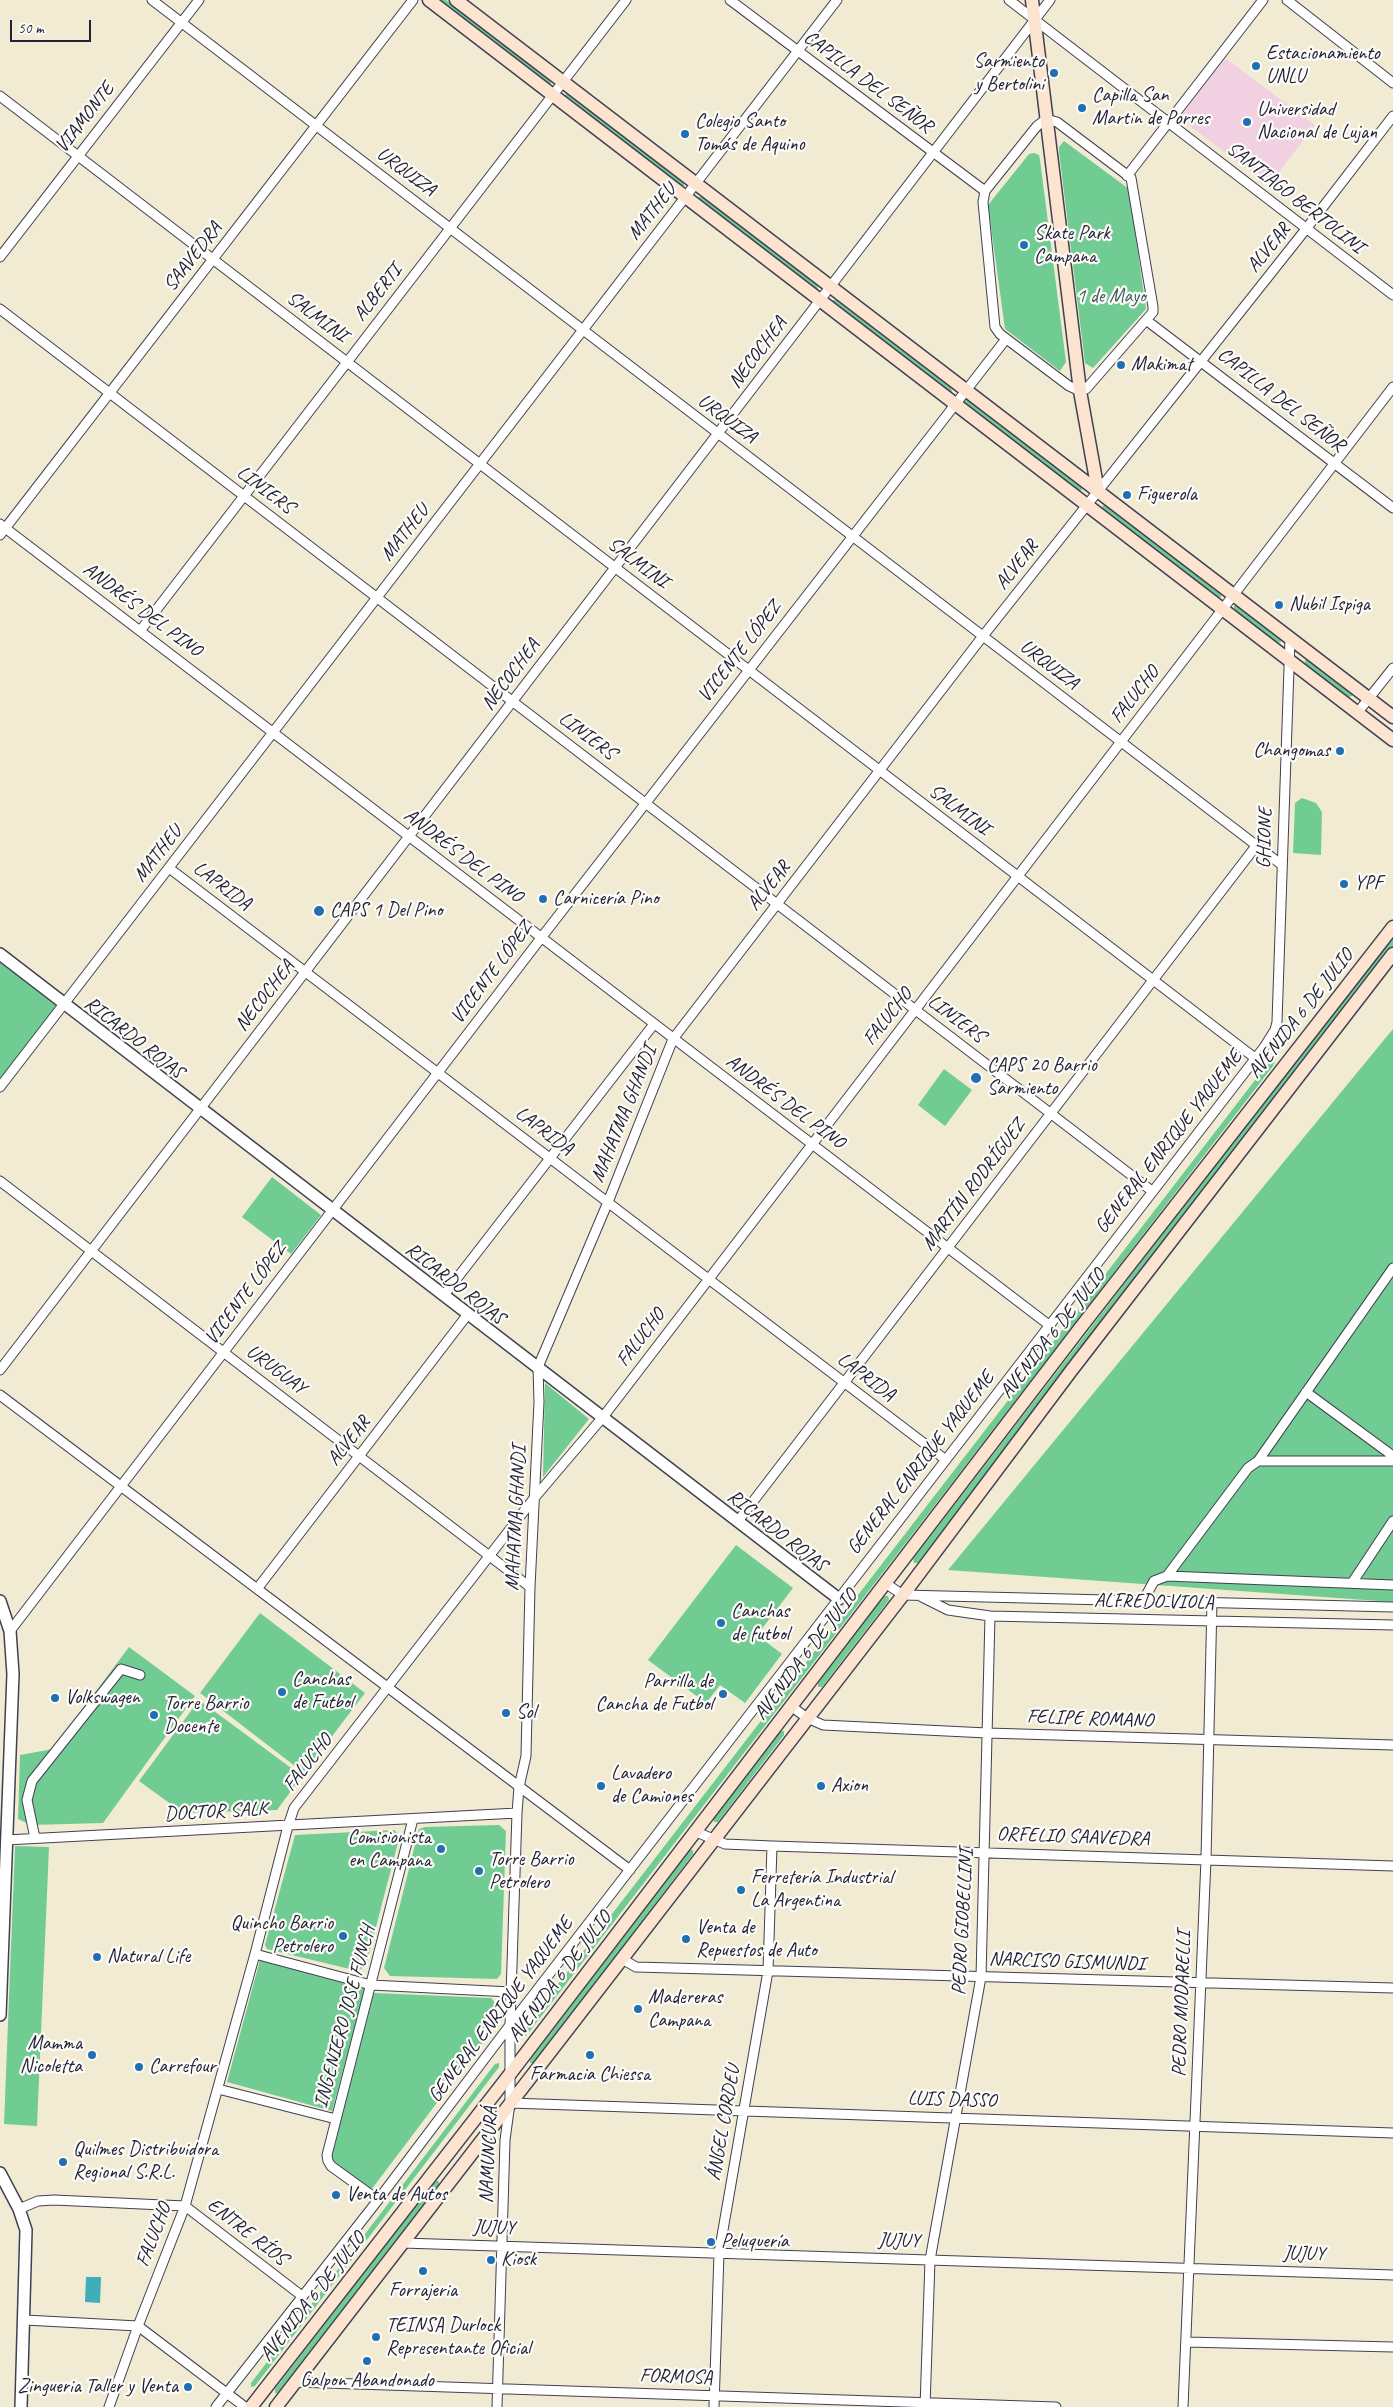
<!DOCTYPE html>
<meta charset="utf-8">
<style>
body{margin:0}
#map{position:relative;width:1393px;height:2407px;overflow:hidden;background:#f1ebd3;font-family:Caveat,sans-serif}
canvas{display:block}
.scale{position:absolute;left:10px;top:20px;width:81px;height:22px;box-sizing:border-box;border:2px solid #22223b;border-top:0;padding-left:6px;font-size:15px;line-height:18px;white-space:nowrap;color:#22223b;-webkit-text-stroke:4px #fdfcf7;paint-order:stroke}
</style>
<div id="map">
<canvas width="1393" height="2407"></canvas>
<div class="scale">50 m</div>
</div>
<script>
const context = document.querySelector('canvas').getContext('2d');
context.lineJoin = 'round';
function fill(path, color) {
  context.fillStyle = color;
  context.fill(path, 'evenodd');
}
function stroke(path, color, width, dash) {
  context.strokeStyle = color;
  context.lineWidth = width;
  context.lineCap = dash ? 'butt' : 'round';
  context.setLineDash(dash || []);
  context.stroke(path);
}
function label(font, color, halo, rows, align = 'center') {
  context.font = font + ' Caveat,sans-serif';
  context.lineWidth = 4.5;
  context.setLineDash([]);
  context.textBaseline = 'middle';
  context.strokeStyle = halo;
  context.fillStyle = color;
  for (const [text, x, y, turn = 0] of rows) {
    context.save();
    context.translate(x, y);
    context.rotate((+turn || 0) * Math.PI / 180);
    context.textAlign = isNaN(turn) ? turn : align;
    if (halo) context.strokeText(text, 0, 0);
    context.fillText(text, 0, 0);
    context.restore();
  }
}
const built = new Path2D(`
 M1225 58 1315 125 1269 185 1179 118Z`);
const green = new Path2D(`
 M437 0H446L550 80 551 83 549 85Z
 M568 93 683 181 684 185 682 186 564 96Z
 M1064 141 1129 189 1146 309 1093 368 1085 363 1059 152V147Z
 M1034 153 1039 155 1040 160 1066 362 1060 371 1005 329 988 205 1029 154Z
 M698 197H702L817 285 818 289 816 290 698 199Z
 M832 300H836L951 388 952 392 950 393 832 302Z
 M966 398 1081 486 1082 490 1078 491 963 403 962 399Z
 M1106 505 1221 593V597L1217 598 1103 510 1102 506Z
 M1234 606H1238L1281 638V642L1277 643 1234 610Z
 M1305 660H1309L1352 692V696L1348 697 1305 664Z
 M1302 798 1316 803 1322 812 1321 855 1293 853 1295 803Z
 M1393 938V946L918 1563H914L913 1559 1307 1046Z
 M0 960 61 1006 0 1086Z
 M1393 1029V1602L948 1570Z
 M1276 1058 1273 1066 526 2036H522L521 2032 1269 1062Z
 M944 1069 972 1090 945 1126 918 1105Z
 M272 1177 321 1215 291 1254 242 1217Z
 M545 1383 589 1419 543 1477Z
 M736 1545 793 1588 757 1635 782 1654 745 1703 720 1685 706 1703 648 1660Z
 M884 1596H888L889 1600 822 1687H818V1683Z
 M260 1613 365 1693 304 1773 200 1693Z
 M129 1647 195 1696 103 1823 31 1825 18 1819 20 1755 53 1749Z
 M199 1700 302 1776 277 1810 183 1813 139 1781Z
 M780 1731H784V1735L718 1822H714L713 1818Z
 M499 1825 506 1831 501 1974 497 1979 390 1976 384 1968 419 1829 425 1827Z
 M394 1830 400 1835 366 1965 358 1971 267 1949 265 1945 295 1835Z
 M15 1846 49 1847 37 2126 4 2124Z
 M689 1850H693V1854L534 2063H530V2060Z
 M260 1960 365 1989 332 2111 227 2082Z
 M374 1993 491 1998 498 2006V2022L371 2190 331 2159Z
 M499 2063V2067L255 2386 251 2387V2383L495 2064Z
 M435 2181H439V2185L279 2393H275V2389Z`);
const water = new Path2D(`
 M86 2277H101L100 2303 85 2302Z`);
const minor = new Path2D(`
 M152 0 1282 865
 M730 0 985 191
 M1009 0 1393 295
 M1287 0 1393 83
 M0 96 1255 1058
 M1046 119 1057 122 1131 178 1153 307V312L1086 389 1080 391 1069 386 1000 334 995 327 983 202 985 191 1037 126Z
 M1127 176 1263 0
 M0 257 199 0
 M0 309 1152 1191
 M1146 320 1393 508
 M0 524 1049 1325
 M0 535 413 0
 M140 631 626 0
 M1358 712 1393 668
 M169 868 946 1460
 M0 1087 837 0
 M0 1181 530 1587
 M444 1295 654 1024
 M0 1370 1050 0
 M1306 1392 1393 1456
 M0 1395 630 1870
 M1258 1461H1393
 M738 1521 1256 846
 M1167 1576 1393 1585
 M885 1583 903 1595 1393 1607
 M1352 1583 1393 1521
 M257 1589 468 1314
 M922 1597 948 1610 990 1616 1393 1625
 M1143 1601 1154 1581 1167 1576 1248 1468 1258 1461 1393 1268
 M10 1631 541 938 1006 339
 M791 1706 807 1718 823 1725 987 1733 1393 1745
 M694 1831 725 1844 772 1846 1393 1866
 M35 1838 27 1800 32 1781 121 1669 140 1675
 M6 1840 517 1813
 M255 1954 371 1985 511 1992
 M622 1959 636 1967 1393 1988
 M218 2089 336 2119
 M510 2103 1393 2133
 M378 2200 331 2166 328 2161 327 2155 413 1819
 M19 2209 38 2201 54 2200 185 2206 302 2296
 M403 2243 1393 2275
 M25 2320 138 2326 245 2407
 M1186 2342 1393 2347
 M295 2382 1056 2407
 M109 2407 138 2326 185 2206 255 1954 288 1826 294 1808 535 1497 603 1417 1393 387
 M216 2407 378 2200 510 2025 1265 1046 1275 1030 1277 1022 1290 638
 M497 2407 505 2140 510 2103V2025L517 1813 519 1787 526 1756 530 1587 539 1402 538 1367 608 1202 673 1039 983 636 1306 229 1393 116
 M714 2407 719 2253 768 1971 772 1846
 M925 2407 930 2260 981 1977 990 1616
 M1183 2407 1206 1859 1212 1602`);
const tertiary = new Path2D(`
 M0 954 839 1599
 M0 1601 10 1631 13 1674 0 2015
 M0 2173 19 2209 26 2230 21 2407`);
const secondary = new Path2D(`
 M429 0 1393 740
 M456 0 1393 717
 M1032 0 1080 391 1098 491
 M251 2407 510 2074 1081 1327 1393 927
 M276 2407 903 1595 1071 1371 1393 954`);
const markers = [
 [1256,66,5,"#1f6fb2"],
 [1054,73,5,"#1f6fb2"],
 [1082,108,5,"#1f6fb2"],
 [1247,122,5,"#1f6fb2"],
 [685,134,5,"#1f6fb2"],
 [1024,245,5,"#1f6fb2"],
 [1121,365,5,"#1f6fb2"],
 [1127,495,5,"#1f6fb2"],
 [1279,605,5,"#1f6fb2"],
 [1340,751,5,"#1f6fb2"],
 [1344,884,5,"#1f6fb2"],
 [543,899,5,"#1f6fb2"],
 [319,911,6,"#1f6fb2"],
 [976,1078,6,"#1f6fb2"],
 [721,1623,5,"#1f6fb2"],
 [282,1692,5,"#1f6fb2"],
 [723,1694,5,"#1f6fb2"],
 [55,1698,5,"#1f6fb2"],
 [506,1713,5,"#1f6fb2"],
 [154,1715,5,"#1f6fb2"],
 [601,1786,5,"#1f6fb2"],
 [821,1786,5,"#1f6fb2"],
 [441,1849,5,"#1f6fb2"],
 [479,1871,5,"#1f6fb2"],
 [741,1890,5,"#1f6fb2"],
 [343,1936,5,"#1f6fb2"],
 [686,1939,5,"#1f6fb2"],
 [97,1957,5,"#1f6fb2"],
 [638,2009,5,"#1f6fb2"],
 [92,2055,5,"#1f6fb2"],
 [590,2055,5,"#1f6fb2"],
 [139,2067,5,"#1f6fb2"],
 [63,2162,5,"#1f6fb2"],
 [336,2195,5,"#1f6fb2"],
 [711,2242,5,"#1f6fb2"],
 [491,2260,5,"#1f6fb2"],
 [423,2271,5,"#1f6fb2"],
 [376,2337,5,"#1f6fb2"],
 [367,2361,5,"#1f6fb2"],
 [188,2387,5,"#1f6fb2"]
];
const poiNames = [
 ["Estacionamiento",1266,54],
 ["UNLU",1266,77],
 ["Sarmiento",1044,62,"right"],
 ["y Bertolini",1044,85,"right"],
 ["Capilla San",1092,96],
 ["Martin de Porres",1092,119],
 ["Universidad",1257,110],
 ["Nacional de Lujan",1257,133],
 ["Colegio Santo",695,122],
 ["Tomás de Aquino",695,145],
 ["Skate Park",1034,234],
 ["Campana",1034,257],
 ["Makimat",1131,365],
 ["Figuerola",1137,495],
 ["Nubil Ispiga",1289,605],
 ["Changomas",1330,751,"right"],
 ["YPF",1354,884],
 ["Carnicería Pino",553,899],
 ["CAPS 1 Del Pino",330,911],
 ["CAPS 20 Barrio",987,1066],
 ["Sarmiento",987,1089],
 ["Canchas",731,1612],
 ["de futbol",731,1635],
 ["Canchas",292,1680],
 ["de Futbol",292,1703],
 ["Parrilla de",713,1682,"right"],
 ["Cancha de Futbol",713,1705,"right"],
 ["Volkswagen",65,1698],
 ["Torre Barrio",164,1704],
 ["Docente",164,1727],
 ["Sol",516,1713],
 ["Lavadero",611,1774],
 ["de Camiones",611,1797],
 ["Axion",831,1786],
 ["Comisionista",431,1838,"right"],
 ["en Campana",431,1861,"right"],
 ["Torre Barrio",489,1860],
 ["Petrolero",489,1883],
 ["Ferretería Industrial",751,1878],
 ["La Argentina",751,1901],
 ["Quincho Barrio",333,1924,"right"],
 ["Petrolero",333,1947,"right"],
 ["Venta de",696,1928],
 ["Repuestos de Auto",696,1951],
 ["Natural Life",107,1957],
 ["Madereras",648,1998],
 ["Campana",648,2021],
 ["Mamma",82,2044,"right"],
 ["Nicoletta",82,2067,"right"],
 ["Carrefour",149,2067],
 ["Farmacia Chiessa",590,2075,"center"],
 ["Quilmes Distribuidora",73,2150],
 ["Regional S.R.L.",73,2173],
 ["Venta de Autos",346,2195],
 ["Peluquería",721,2242],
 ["Kiosk",501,2260],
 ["Forrajeria",423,2291,"center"],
 ["TEINSA Durlock",386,2326],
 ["Representante Oficial",386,2349],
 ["Galpon Abandonado",367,2381,"center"],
 ["Zingueria Taller y Venta",178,2387,"right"]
];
const streetNames = [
 ["CAPILLA DEL SEÑOR",868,82,37],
 ["VIAMONTE",85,118,-52],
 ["URQUIZA",406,172,37],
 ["SANTIAGO BERTOLINI",1295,198,38],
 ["MATHEU",652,212,-52],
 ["ALVEAR",1269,248,-51],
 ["SAAVEDRA",193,257,-52],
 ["ALBERTI",378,293,-52],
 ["SALMINI",317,317,37],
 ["NECOCHEA",758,353,-53],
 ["CAPILLA DEL SEÑOR",1281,400,38],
 ["URQUIZA",727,419,37],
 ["LINIERS",265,490,37],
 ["MATHEU",405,533,-52],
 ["SALMINI",638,563,37],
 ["ALVEAR",1017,565,-52],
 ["ANDRÉS DEL PINO",142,610,37],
 ["VICENTE LÓPEZ",740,652,-52],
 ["URQUIZA",1049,665,38],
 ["NECOCHEA",511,675,-53],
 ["FALUCHO",1135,695,-52],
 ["LINIERS",587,736,37],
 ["SALMINI",959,810,37],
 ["GHIONE",1265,838,-88],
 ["MATHEU",158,854,-52],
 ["ANDRÉS DEL PINO",463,856,37],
 ["LAPRIDA",222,886,37],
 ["ALVEAR",769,886,-52],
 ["VICENTE LÓPEZ",492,973,-53],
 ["NECOCHEA",265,996,-52],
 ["AVENIDA 6 DE JULIO",1301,1014,-52],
 ["FALUCHO",888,1017,-52],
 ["LINIERS",956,1019,37],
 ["RICARDO ROJAS",134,1038,38],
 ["ANDRÉS DEL PINO",785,1102,37],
 ["MAHATMA GHANDI",624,1114,-68],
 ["LAPRIDA",544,1131,37],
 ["GENERAL ENRIQUE YAQUEME",1169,1142,-52],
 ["MARTÍN RODRÍGUEZ",974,1185,-53],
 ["RICARDO ROJAS",455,1284,38],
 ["VICENTE LÓPEZ",246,1294,-53],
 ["AVENIDA 6 DE JULIO",1053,1334,-52],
 ["FALUCHO",641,1338,-53],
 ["URUGUAY",276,1370,37],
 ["LAPRIDA",866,1377,37],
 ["ALVEAR",349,1441,-52],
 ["GENERAL ENRIQUE YAQUEME",921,1463,-52],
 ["MAHATMA GHANDI",516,1518,-87],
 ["RICARDO ROJAS",777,1531,38],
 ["ALFREDO VIOLA",1154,1602,1],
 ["AVENIDA 6 DE JULIO",806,1655,-53],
 ["FELIPE ROMANO",1090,1719,2],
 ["FALUCHO",308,1763,-52],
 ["DOCTOR SALK",216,1812,-3],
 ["ORFELIO SAAVEDRA",1073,1837,2],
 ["PEDRO GIOBELLINI",963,1922,-87],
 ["NARCISO GISMUNDI",1067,1962,2],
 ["AVENIDA 6 DE JULIO",560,1977,-53],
 ["PEDRO MODARELLI",1182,2004,-88],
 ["GENERAL ENRIQUE YAQUEME",501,2010,-53],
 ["INGENIERO JOSE FUNCH",345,2017,-75],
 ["LUIS DASSO",952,2100,2],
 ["ÁNGEL CORDEU",724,2123,-80],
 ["NAMUNCURÁ",489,2155,-87],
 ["JUJUY",494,2228,2],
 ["ENTRE RÍOS",247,2232,38],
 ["FALUCHO",154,2235,-69],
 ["JUJUY",899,2241,2],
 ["JUJUY",1304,2254,2],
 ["AVENIDA 6 DE JULIO",313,2297,-52],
 ["FORMOSA",676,2377,2]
];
const parkNames = [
 ["1 de Mayo",1111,297]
];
fill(built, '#f1d0e2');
fill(green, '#71cc93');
fill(water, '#3eaeb8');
stroke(minor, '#414052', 11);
stroke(tertiary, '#414052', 14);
stroke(secondary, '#414052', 15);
stroke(minor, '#fff', 9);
stroke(tertiary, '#fff', 11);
stroke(secondary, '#fde4d1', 12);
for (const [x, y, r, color] of markers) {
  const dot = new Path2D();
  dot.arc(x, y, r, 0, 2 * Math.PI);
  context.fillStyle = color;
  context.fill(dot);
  stroke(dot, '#fdfcf7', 2);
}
label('20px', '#22223b', '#fdfcf7', poiNames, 'left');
label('20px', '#22223b', '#fdfcf7', streetNames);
label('20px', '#3e5e5a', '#fdfcf7', parkNames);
</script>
